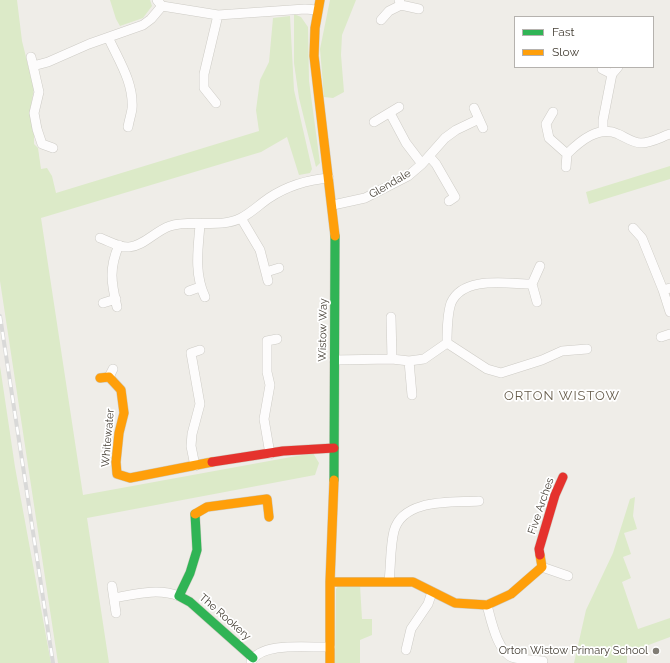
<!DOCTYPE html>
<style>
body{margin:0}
#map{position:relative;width:670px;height:663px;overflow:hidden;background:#efede8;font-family:Raleway,sans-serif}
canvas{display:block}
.legend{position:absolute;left:514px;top:16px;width:140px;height:52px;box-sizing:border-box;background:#fff;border:1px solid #b5b2ae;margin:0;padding:5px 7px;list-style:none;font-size:12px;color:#453f35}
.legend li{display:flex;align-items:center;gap:8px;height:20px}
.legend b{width:20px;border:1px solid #b5b2ae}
</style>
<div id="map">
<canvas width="670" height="663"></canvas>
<ul class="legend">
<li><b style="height:5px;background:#30b455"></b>Fast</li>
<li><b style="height:5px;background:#ff9f0a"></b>Slow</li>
</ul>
</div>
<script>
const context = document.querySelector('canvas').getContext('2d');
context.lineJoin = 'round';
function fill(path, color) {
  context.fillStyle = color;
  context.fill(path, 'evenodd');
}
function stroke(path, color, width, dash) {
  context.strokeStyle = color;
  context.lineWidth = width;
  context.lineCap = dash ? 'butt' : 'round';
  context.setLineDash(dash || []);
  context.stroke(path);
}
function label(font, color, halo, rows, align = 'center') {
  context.font = font + ' Raleway,sans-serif';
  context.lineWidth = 3.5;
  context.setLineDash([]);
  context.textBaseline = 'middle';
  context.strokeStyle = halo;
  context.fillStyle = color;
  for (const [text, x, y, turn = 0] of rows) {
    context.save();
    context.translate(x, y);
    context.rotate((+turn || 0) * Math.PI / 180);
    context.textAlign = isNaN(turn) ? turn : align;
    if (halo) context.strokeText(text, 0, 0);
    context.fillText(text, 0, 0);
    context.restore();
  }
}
const green = new Path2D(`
 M0 0H17L22 41 34 89 30 111 34 134V144L38 148 41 169 47 168 52 176 56 193 259 131 256 110 260 80 269 62 273 18 290 16 294 90 312 169 310 173 299 175 287 137 261 152 41 218 83 495 313 453 319 463 315 475 87 518 109 663H58L0 281Z
 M110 0H150L152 6 143 18 120 26 116 19Z
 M330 0H356L342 35 341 55 344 92 333 98 324 97 320 49Z
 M294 14 301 17 308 27 309 81 320 163 316 167 299 98 294 63Z
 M670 166V179L589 204 586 192Z
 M0 366 15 467 51 663H0Z
 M635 497 633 516 637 529 624 533 631 554 623 557 631 578 622 582 638 629 670 618V637L627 653V663H574L586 610 613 553 630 499Z
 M339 585H360L362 619H372V635L360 640V663H335L336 589Z`);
const street = new Path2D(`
 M157 0 162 6 218 15 305 9 317 10
 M401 5 419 9
 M381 20 389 11 401 5 399 0
 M109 39C119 61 134 83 132 109 131 115 129 121 128 127
 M31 57 39 92 34 113 37 129 42 144 53 148
 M33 66 48 62 89 44 143 25 151 19 162 6
 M602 69 612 74
 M216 103 204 88V74L218 15
 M474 108 483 128
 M553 112 546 124 549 138 567 154C580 141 599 125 618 134 625 137 633 143 641 143 651 143 661 137 670 134
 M390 113 406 143 422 164
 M374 122 399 107
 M603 131V120L612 74 618 67
 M429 156 436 164 455 197 449 201
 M566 167 567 154
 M333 205 365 198 408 176 422 164 445 138 456 130 479 119
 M241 218 260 250 268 281
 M200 225C198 249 194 274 205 297
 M633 228 642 238 663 290
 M100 238C109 241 120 248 129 247 144 246 155 231 170 226 193 219 219 229 241 218 251 213 260 204 269 198 287 186 306 180 329 178
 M266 272 279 268
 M670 288 663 290 670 312
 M189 291 200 287
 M537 302 532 284 540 266
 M103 303 116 299
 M117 307C111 282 109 268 119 245
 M391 317 392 359
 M661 337 670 334
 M447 343 487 369 501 373 542 360 562 351 587 349
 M334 360 392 359 409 361 424 359 447 343C447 331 447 315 451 303 463 275 508 284 532 284
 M409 361 412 395
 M109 377 113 369
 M270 454 264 419 270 385 267 372V341L277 339
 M195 466 191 446 192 434 200 404 191 353 200 350
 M542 567 568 576
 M389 581C391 565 390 547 394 531 403 498 452 503 479 501
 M112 586 116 613
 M114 598C136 594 158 588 179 596
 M487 605C491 620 498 655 515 658 524 660 534 660 543 661
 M406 650 411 629 428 604 432 592
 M251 662C261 641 310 648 330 647`);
const fast = new Path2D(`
 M334 480 335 236
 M195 514 197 550 190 573 179 596 190 602 253 658`);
const slow = new Path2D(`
 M320 0 315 28 314 56 335 236
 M100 378 109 377 121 390 124 413 119 433 116 462 117 474 130 478 212 462
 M195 514 207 507 267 499 269 517
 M330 582H413L455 603 487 605 511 594 542 567 540 555
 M330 663V582L334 480`);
const jam = new Path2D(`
 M212 462 283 451 334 448
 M540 555 539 549 555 495 563 477`);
const rail = new Path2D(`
 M0 316 53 663`);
const markers = [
 [656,651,4,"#807c74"]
];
const streetNames = [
 ["Glendale",390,184,-30],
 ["Wistow Way",323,330,-89],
 ["Whitewater",108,438,-85],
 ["Five Arches",541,506,-71],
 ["The Rookery",225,617,41]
];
const poiNames = [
 ["Orton Wistow Primary School",648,651]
];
const quarterNames = [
 ["ORTON WISTOW",562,396]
];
fill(green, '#dceac8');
stroke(street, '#cdcbc5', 10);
stroke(fast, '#cecabf', 10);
stroke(slow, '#cecabf', 10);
stroke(jam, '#cecabf', 10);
stroke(street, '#fdfcfc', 9);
stroke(fast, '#30b455', 9);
stroke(slow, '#ff9f0a', 9);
stroke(jam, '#e5322d', 9);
stroke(rail, '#d9d9d8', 4);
stroke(rail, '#fff', 2.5, [8]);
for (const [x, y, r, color] of markers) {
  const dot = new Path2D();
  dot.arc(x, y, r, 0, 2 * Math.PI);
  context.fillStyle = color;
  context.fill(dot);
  stroke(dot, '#fff', 1.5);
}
label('11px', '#453f35', '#fff', streetNames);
label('11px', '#453f35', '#fff', poiNames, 'right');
context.letterSpacing = '1px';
label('13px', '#675d4c', '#fff', quarterNames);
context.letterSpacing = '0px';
</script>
